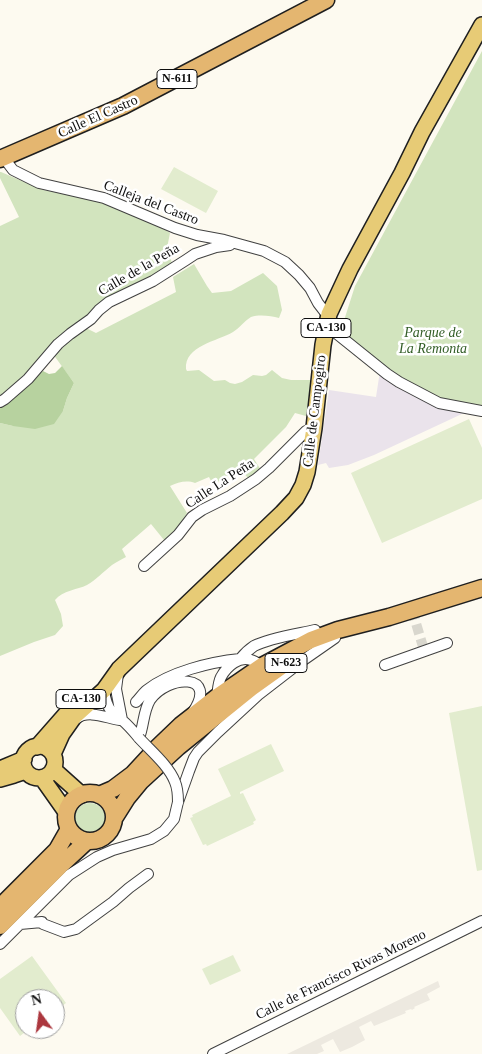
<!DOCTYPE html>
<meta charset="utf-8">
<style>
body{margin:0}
#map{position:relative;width:482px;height:1054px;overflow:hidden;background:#fdfaf0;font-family:"Times New Roman",serif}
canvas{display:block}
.north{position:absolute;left:15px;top:989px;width:50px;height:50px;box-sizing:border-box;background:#fff;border:1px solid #9f9f9f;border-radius:50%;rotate:346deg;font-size:14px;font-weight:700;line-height:20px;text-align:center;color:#0e0e0e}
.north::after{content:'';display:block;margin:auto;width:18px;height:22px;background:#ac373e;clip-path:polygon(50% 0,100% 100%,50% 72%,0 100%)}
</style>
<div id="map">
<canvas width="482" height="1054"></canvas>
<div class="north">N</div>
</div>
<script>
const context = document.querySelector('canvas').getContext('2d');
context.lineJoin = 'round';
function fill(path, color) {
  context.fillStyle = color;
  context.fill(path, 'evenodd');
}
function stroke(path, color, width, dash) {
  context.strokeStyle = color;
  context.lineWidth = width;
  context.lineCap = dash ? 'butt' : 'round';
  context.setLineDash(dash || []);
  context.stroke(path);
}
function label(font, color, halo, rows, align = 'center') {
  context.font = font + ' "Times New Roman",serif';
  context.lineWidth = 5;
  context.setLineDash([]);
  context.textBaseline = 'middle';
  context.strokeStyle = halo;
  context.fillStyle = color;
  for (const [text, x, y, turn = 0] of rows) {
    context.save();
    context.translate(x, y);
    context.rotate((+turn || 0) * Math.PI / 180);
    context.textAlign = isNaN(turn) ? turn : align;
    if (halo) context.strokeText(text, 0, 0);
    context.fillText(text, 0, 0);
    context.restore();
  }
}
const industrial = new Path2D(`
 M380 371 465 408 464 413 374 455 348 465 329 468 326 463 318 465 329 390 376 397Z`);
const green = new Path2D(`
 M482 51V407L440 399 399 377 340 333 355 286Z
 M0 172H1L43 190 103 202 150 220 170 233 167 248 172 263 127 290 89 317 36 368 0 398V226L19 217 0 178Z
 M194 264 207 286 212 293 231 291 263 273 277 286 282 310 279 318C271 316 260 314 251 317 244 321 240 328 233 332 218 341 184 346 186 369L187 371 199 370 214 381 225 380 230 383 235 384 242 382 253 375 262 376 266 375 272 370 282 378 291 380H312L306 416 295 413 286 427 254 459 261 470 249 479 239 468 213 485 209 477 195 483C187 480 178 482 170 486L187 513 177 530 164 540 151 524 122 549 126 557C121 560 116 562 112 565 103 572 96 580 87 585 77 590 63 590 55 600L61 614 63 626 55 635 34 642 0 656V423L13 426 63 411 67 398 74 383 53 354 66 339 86 328 96 333 176 292 173 277Z
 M75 818a15 15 0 1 1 30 0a15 15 0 1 1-30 0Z`);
const forest = new Path2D(`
 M62 366 74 383 67 398 63 411 54 424 35 429 13 426 0 423V406L43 371 49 374 55 373Z`);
const pitch = new Path2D(`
 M174 167 218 191 206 213 161 189Z
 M469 419 482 448V499L382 543 351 473Z
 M482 706V870L477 871 449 713Z
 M271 744 284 771 240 792V794L243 793 256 820 253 822 254 824 207 846 206 844 203 845 190 818 193 817 192 815 231 796 218 769Z
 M233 955 241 971 210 985 202 969Z
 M32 956 66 1003 55 1011V999H25V1029H29L20 1036 0 1008V979Z`);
const plaza = new Path2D(`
 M438 981 440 987 427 994 430 1000 414 1007 415 1008 412 1010 411 1009 405 1011 406 1013 374 1026 371 1021 359 1027 365 1040 352 1047 340 1052 333 1039 321 1045 324 1051 317 1054H287Z`);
const minorTunnel = new Path2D(`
 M412 610 424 650`);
const minor = new Path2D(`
 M4 158 13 170 39 183 104 198 175 228 197 235 224 240 264 251 285 262 299 275 310 288 318 303 328 316
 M326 328 331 329 387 374 399 382 439 403 482 411
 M0 402 5 399 28 379 58 344 70 334 91 319 99 310 109 302 153 281 186 260 195 254 216 247 230 245
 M144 566 178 535 192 517 202 510 230 496 256 479 269 468 306 431 314 428
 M385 665 447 643
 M118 674 116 689 122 720
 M105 687C103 696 108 710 116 716 118 717 120 719 122 720 128 725 134 732 139 738 144 725 143 712 150 700 168 674 219 673 193 712
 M217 697C218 690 218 683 221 677 227 666 239 656 251 660 255 661 259 664 262 666V671
 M136 702C140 698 143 693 147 690 170 672 210 662 240 659 244 654 248 650 254 646 269 638 297 634 315 630
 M76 719C88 709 106 718 120 720
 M20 924 42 922 43 924 64 932 76 929 113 902 129 888 148 874
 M0 944 69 875 97 857 113 850 151 839 164 831 174 819 178 802 189 771 194 758 198 752 218 732 258 695 302 661 335 638
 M213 1054 482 921`);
const primary = new Path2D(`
 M23 762a16 16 0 1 1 32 0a16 16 0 1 1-32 0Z
 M37 747 66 714
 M53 754 62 734 74 717 104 690 119 669 282 513 296 498 303 485 307 472 314 428 323 345 329 314 350 269 402 173 422 132 482 25
 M0 769 24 759
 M53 769 82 795
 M42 778 66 812
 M0 779 14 775 26 771`);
const trunk = new Path2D(`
 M0 159 123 106 326 0
 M66 817a24 24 0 1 1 48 0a24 24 0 1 1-48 0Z
 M99 795 113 789 133 774 158 747 181 725 217 697 262 666 311 640 338 630 389 617 482 588
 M115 817 127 798 141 781 178 747 251 688 286 663
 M0 907 57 850 69 829
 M0 926 60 866 87 841`);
const minorBridge = new Path2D(`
 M139 738C151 751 169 766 175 782 178 789 178 796 178 802`);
const shields = [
 [177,79,40],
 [326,328,50],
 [286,663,42],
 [81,699,50]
];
const shieldNames = [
 ["N-611",177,79],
 ["CA-130",326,328],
 ["N-623",286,663],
 ["CA-130",81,699]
];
const streetNames = [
 ["Calle El Castro",98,117,-24],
 ["Calleja del Castro",151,203,21],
 ["Calle de la Peña",139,270,-30],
 ["Calle de Campogiro",315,411,-83],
 ["Calle La Peña",220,484,-33],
 ["Calle de Francisco Rivas Moreno",341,975,-26]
];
const parkNames = [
 ["Parque de",433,333],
 ["La Remonta",433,349]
];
fill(industrial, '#eae3eb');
fill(green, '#d2e4be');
fill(forest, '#b7d29f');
fill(pitch, '#e2ecce');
fill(plaza, '#ede9e0');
stroke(minorTunnel, '#d9d7ce', 10, [10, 5]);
stroke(minor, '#414141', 12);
stroke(primary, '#1f1f1f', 18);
stroke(trunk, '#1f1f1f', 19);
stroke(minor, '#fff', 10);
stroke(primary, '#e7cb76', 15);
stroke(trunk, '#e4b670', 16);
stroke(minorBridge, '#414141', 12, []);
stroke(minorBridge, '#fff', 10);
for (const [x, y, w] of shields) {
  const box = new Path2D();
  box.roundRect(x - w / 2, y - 9.5, w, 19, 4);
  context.fillStyle = '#fff';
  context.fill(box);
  stroke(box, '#0e0e0e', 1);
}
label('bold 12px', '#0e0e0e', null, shieldNames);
label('14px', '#0e0e0e', '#fff', streetNames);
label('italic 14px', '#325d26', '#fff', parkNames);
</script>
